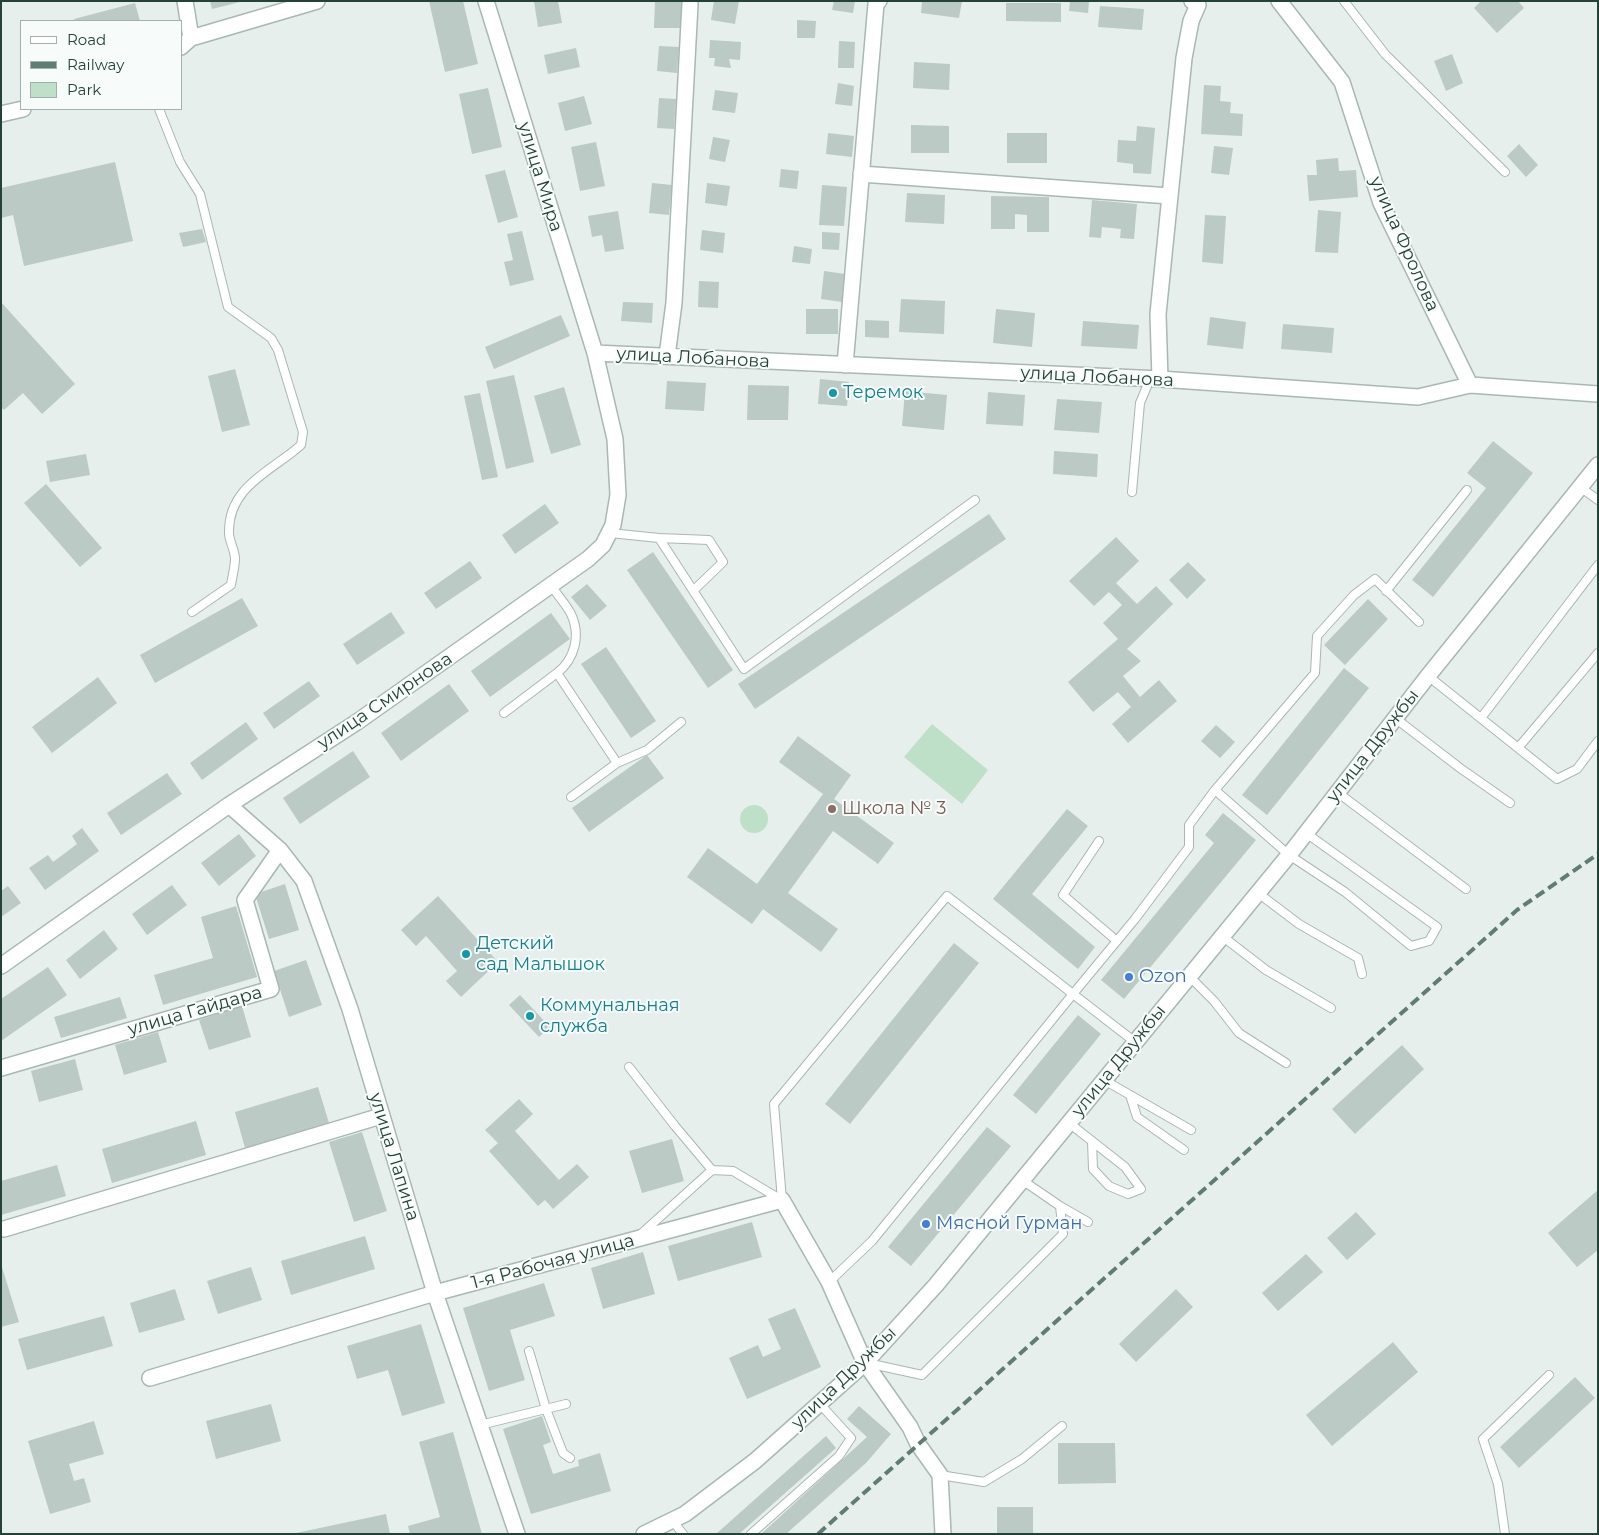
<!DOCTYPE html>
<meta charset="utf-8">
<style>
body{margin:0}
#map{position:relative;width:1599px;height:1535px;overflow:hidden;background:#e6efeb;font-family:Montserrat,sans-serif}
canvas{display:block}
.frame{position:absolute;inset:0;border:2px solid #24423a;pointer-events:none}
.legend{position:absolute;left:20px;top:20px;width:162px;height:90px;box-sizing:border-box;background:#f7fbf9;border:1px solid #a3b1ad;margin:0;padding:6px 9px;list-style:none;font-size:15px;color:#24423a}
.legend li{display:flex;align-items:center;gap:10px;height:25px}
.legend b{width:25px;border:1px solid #a3b1ad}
</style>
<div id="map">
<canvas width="1599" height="1535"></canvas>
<div class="frame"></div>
<ul class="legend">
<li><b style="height:6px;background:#fff"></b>Road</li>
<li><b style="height:6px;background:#5f7d75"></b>Railway</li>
<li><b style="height:14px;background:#bfe0c8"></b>Park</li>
</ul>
</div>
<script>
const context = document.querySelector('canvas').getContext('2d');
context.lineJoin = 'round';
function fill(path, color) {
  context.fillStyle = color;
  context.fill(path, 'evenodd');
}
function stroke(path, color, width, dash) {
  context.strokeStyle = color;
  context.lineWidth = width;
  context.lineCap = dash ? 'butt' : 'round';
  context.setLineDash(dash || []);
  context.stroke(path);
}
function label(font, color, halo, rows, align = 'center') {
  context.font = font + ' Montserrat,sans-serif';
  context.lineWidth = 4;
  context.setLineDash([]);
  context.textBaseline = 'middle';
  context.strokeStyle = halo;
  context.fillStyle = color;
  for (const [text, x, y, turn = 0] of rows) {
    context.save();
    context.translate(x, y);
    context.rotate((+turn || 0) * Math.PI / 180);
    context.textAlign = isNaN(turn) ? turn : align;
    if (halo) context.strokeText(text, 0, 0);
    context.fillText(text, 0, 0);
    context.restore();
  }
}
const green = new Path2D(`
 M932 724 988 770 962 804 904 757Z
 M740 819a14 14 0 1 1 28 0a14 14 0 1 1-28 0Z`);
const building = new Path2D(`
 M210 1H240V2L212 9Z
 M429 1H463L478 64 445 72Z
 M534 1H558L562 23 538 27Z
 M655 1H682L681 28H654Z
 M714 1H739L735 24 711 20Z
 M834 1H855L853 13 832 10Z
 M922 1H962L959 18 921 13Z
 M1070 1H1089L1088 13 1069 11Z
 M1481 1H1518L1524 8 1497 33 1474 8Z
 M135 3 140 21H74V19Z
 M1006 3H1061V22L1006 21Z
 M1100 6 1144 9 1142 30 1098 27Z
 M797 20 816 21 815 38H797Z
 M710 40 741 42 740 60 729 59 731 68 714 66 715 58H709Z
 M839 41 855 42 854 68H838Z
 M659 46 679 47 677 73 657 71Z
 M576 48 580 67 548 74 544 55Z
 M1452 54 1463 83 1446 91 1434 61Z
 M914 62 950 64 949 90 913 88Z
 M838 83 854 86 852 106 835 104Z
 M1204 85 1221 86 1220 101 1231 102 1230 113 1243 114 1242 136 1201 134Z
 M488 88 502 147 472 154 459 94Z
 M715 90 738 93 735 113 712 110Z
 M584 96 592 124 565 131 558 103Z
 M659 98 676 99 674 129 657 128Z
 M911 125 949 126V153H911Z
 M1137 126 1155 128 1151 174 1133 173V164L1117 162 1118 140 1136 141Z
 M828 133 854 136 852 157 826 154Z
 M1007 133H1047V163H1007Z
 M713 137 730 140 725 162 709 159Z
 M596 142 605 186 580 191 571 147Z
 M1519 144 1538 165 1526 177 1507 156Z
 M1214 146 1233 148 1229 175 1211 173Z
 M1338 158 1339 171 1356 170 1358 197 1309 201 1307 175H1317L1316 160Z
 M115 162 133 241 24 266 13 215 1 218V188Z
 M781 169 799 171 797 189 779 187Z
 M505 170 518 217 498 223 485 175Z
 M652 183 672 185 669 215 649 213Z
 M707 183 730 186 727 206 705 203Z
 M822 185 847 187 844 226 819 225Z
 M907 193 945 195 944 224 905 222Z
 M991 196 1049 197V232H1027V215L1015 214V229H991Z
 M1092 200 1137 204 1134 239 1120 238 1121 229 1102 227 1101 238 1089 237Z
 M1318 210 1341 212 1338 253 1315 252Z
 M618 211 624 249 605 252 602 235 592 237 588 216Z
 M1205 215 1226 216 1223 264 1202 262Z
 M202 229 206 242 183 247 179 233Z
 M702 230 725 233 723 253 700 250Z
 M522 231 534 280 510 286 504 262 513 260 507 234Z
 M822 232 840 233 839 250 822 249Z
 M794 246 812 249 810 264 792 262Z
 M824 271 845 274 842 302 821 299Z
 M699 281 719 282 718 308 698 307Z
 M901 299 945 301 944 334 899 332Z
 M1 302 75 384 42 414 23 393 4 410 1 407Z
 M623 302 653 303 652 323 621 321Z
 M806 309H838V334H806Z
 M996 309 1035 313 1032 347 993 343Z
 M561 315 570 336 494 369 485 347Z
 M1210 317 1246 322 1243 349 1207 345Z
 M865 320 889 321V338L865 337Z
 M1083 321 1139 325 1137 349 1081 346Z
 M1283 324 1334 328 1332 353 1281 349Z
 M235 369 250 425 222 432 208 376Z
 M514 375 534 462 506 469 486 381Z
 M820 379 849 382 847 406 818 404Z
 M667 381 706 383 704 411 665 409Z
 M748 385 789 386 788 420H747Z
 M564 387 581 445 551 454 534 396Z
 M905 391 947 395 944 430 902 426Z
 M988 392 1025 395 1023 426 986 424Z
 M480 393 498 477 482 480 464 396Z
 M1057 399 1102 402 1099 433 1054 430Z
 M1493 441 1533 473 1433 597 1412 580 1486 488 1467 473Z
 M1054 451 1098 454 1097 477 1053 474Z
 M86 454 90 475 50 482 46 461Z
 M46 484 102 548 80 567 24 503Z
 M545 504 559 523 515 554 502 535Z
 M989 514 1006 539 755 709 738 684Z
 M1116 537 1139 561 1116 583 1137 604 1156 586 1173 604 1127 649 1141 661 1123 676 1140 697 1159 680 1177 701 1128 743 1112 724 1131 707 1118 692 1093 712 1068 682 1118 639 1103 623 1122 605 1109 592 1094 606 1069 581Z
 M653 552 733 670 708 688 627 570Z
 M470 561 482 578 436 609 424 593Z
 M1188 562 1206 580 1187 599 1169 580Z
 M587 584 607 606 590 620 571 597Z
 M242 598 258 626 155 683 140 655Z
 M1368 599 1388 619 1345 665 1324 645Z
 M391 612 405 633 357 665 343 644Z
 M551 613 570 639 490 697 471 671Z
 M606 647 656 721 631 738 581 664Z
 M1344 668 1369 688 1267 815 1242 795Z
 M98 677 117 703 52 753 32 727Z
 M309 681 320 696 274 729 263 713Z
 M449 684 469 711 401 761 381 733Z
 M246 722 258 739 202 780 190 763Z
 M1216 725 1235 742 1220 758 1201 741Z
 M798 736 851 775 834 799 894 843 878 864 833 831 788 893 838 929 821 952 763 909 752 924 687 877 708 848 757 884 823 794 779 762Z
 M353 751 370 777 300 824 283 798Z
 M647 755 664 778 589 832 572 808Z
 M167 773 182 794 121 835 107 813Z
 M1067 809 1088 826 1032 894 1095 947 1078 969 993 899Z
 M1223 813 1256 840 1124 999 1101 980 1214 843 1205 835Z
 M82 828 99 851 45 890 29 868 48 855 53 862 77 844 72 836Z
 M239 834 256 856 219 886 201 863Z
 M285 884 299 930 269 939 255 894Z
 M172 885 187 905 147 935 132 914Z
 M8 886 21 903 1 917V891Z
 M438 896 498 962 461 997 446 981 457 971 426 936 416 946 401 930Z
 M236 906 257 977 163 1005 154 975 213 958 201 917Z
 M104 930 118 949 80 979 66 960Z
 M954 943 979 963 850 1124 825 1104Z
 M306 960 322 1005 289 1017 274 971Z
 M48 967 67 995 1 1041V999Z
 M520 995 550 1027 539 1037 509 1005Z
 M120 997 127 1018 61 1038 54 1017Z
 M242 1006 251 1037 209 1050 199 1020Z
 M1078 1015 1101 1034 1036 1114 1013 1095Z
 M158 1032 167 1062 124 1075 115 1045Z
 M1402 1045 1424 1069 1355 1134 1332 1109Z
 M75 1059 83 1090 39 1102 31 1071Z
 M318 1087 329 1123 245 1148 235 1112Z
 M519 1099 533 1114 515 1131 559 1180 577 1164 589 1177 553 1209 545 1200 538 1206 489 1151 498 1143 485 1130Z
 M196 1121 206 1155 112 1183 102 1149Z
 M987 1127 1011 1146 911 1266 888 1247Z
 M362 1132 387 1211 354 1222 329 1142Z
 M672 1139 684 1181 642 1193 629 1151Z
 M57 1165 66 1196 1 1215V1181Z
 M1598 1190V1250L1577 1267 1548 1233Z
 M1356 1212 1376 1234 1347 1260 1327 1238Z
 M752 1222 762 1257 678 1281 668 1246Z
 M365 1236 375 1269 291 1295 281 1261Z
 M643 1252 655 1294 603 1309 591 1268Z
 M1306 1254 1323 1272 1278 1311 1262 1293Z
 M1 1264 19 1322 1 1327Z
 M251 1267 262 1300 218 1314 207 1281Z
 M544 1283 555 1316 510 1330 525 1380 489 1391 463 1308Z
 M175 1289 185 1320 139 1333 130 1303Z
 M1176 1289 1193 1307 1136 1362 1119 1344Z
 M795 1308 821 1367 747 1399 729 1358 758 1345 763 1357 781 1349 768 1319Z
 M104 1316 113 1346 27 1370 18 1339Z
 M421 1324 445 1403 402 1416 388 1370 357 1379 347 1346Z
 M1393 1342 1418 1372 1332 1446 1306 1415Z
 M1575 1377 1595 1398 1519 1468 1500 1447Z
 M271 1404 281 1441 216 1459 206 1421Z
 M859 1406 891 1434 866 1463 786 1534H761L867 1437 847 1419Z
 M542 1416 551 1442 543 1445 553 1474 579 1466 578 1460 600 1453 611 1491 531 1514 503 1429Z
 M94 1421 104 1454 69 1464 74 1481 84 1478 91 1502 50 1514 28 1441Z
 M453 1432 482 1534H410L408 1526 440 1517 419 1442Z
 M826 1436 836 1448 739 1534H716Z
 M1058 1443H1115L1116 1483 1058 1484Z
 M997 1507H1033V1534H997Z
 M386 1514 390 1534H296V1533Z`);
const service = new Path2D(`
 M1344 1 1385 54 1505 172
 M159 109 180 162 200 194 228 307 271 338 278 350 303 432 301 445C272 471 228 486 229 533 229 541 235 550 235 559 235 567 232 577 231 585L192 612
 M1580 487 1598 500
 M1132 492 1140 403 1150 379
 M610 533 659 538 744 669 975 500
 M659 538 709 540 723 562 694 590
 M551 585C557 595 566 604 571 614 581 635 575 659 557 673L617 763 571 797
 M1386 591 1467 490
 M1428 676 1557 779 1577 769 1598 741
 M504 713 557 673
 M1395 718 1460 768 1510 803
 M1481 718 1598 565
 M1518 748 1598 653
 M617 763 647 750 681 722
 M1215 790 1315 673 1317 636 1354 595 1375 579 1419 622
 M1337 792 1466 889
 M1099 841 1063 895 1117 941
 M1258 893 1299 924 1358 958 1362 974
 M1222 936 1266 970 1331 1008
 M1189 976 1214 1001 1239 1033 1286 1063
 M1135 1042 1073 994 1135 919 1189 847V825L1215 790 1289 855 1345 892 1411 946 1429 941 1437 927 1306 833
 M629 1067 675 1126 712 1170
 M1104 1080 1191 1130
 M1130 1095 1137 1117 1184 1150
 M1069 1123 1125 1167 1141 1189 1128 1194 1109 1186 1093 1169 1092 1141
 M782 1200 774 1104 947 896 1073 994 872 1241 829 1282
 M1060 1206 1088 1222
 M641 1234 712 1170 733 1171 780 1199
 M529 1351 546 1409 563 1453 570 1458
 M867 1363 922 1375 1063 1234 1060 1206 1022 1180
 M480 1425 566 1404
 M940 1475 984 1482 1022 1459 1062 1426
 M672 1520 683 1534
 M751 1534 839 1456 851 1438 819 1403
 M1505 1534 1498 1484 1483 1439 1549 1375`);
const minor = new Path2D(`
 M185 1 191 38
 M1279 1 1342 82 1381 203 1470 385
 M181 47 191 38 317 1
 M1 114 23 109
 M861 174 1170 196
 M595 353 1160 379 1418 397 1470 385 1598 394
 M667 356 674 303 690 4
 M845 365 876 4 879 1
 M1160 379 1158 314 1184 58 1191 21 1198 5 1192 1
 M229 805 280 850 304 881 350 1009 435 1293 517 1534
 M1 966 229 805 357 722 588 559 603 545 613 525 618 495 615 439 595 353 486 1
 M1 1068 271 989 245 900 280 850
 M4 1229 381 1116
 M150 1378 435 1293 782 1200 829 1282 865 1363 910 1427 918 1444 940 1475 943 1534
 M644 1534 685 1514 755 1461 865 1363 936 1285 1289 855 1428 676 1598 465`);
const rail = new Path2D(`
 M818 1534 1517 910 1598 854`);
const markers = [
 [833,393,5,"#0f9aa8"],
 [832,809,5,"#8d6e63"],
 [466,954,5,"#0f9aa8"],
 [1129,977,5,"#3f7fe0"],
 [530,1016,5,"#0f9aa8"],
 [926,1224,5,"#3f7fe0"]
];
const streetNames = [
 ["улица Мира",540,177,73],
 ["улица Фролова",1404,244,66],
 ["улица Лобанова",693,358,3],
 ["улица Лобанова",1097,377,3],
 ["улица Смирнова",385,701,-34],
 ["улица Дружбы",1373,746,-52],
 ["улица Гайдара",195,1011,-16],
 ["улица Дружбы",1119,1061,-51],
 ["улица Лапина",394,1157,73],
 ["1-я Рабочая улица",553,1262,-15],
 ["улица Дружбы",844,1378,-44]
];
const cultureNames = [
 ["Теремок",843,393],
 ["Детский",476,944],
 ["сад Малышок",476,965],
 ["Коммунальная",540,1006],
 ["служба",540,1027]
];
const educationNames = [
 ["Школа № 3",842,809]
];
const shopNames = [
 ["Ozon",1139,977],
 ["Мясной Гурман",936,1224]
];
fill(green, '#bfe0c8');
fill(building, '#bbcac4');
stroke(service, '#a8b8b2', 10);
stroke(minor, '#a8b8b2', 18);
stroke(service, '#fff', 8);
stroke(minor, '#fff', 15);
stroke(rail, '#5f7d75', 4, [10, 5]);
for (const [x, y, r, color] of markers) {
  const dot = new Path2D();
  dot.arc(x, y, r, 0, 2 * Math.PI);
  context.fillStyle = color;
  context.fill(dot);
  stroke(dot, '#f7fbf9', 2);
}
label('18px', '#24423a', '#f7fbf9', streetNames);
label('18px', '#0d838f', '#f7fbf9', cultureNames, 'left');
label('18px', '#785e54', '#f7fbf9', educationNames, 'left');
label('18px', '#366cbe', '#f7fbf9', shopNames, 'left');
</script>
